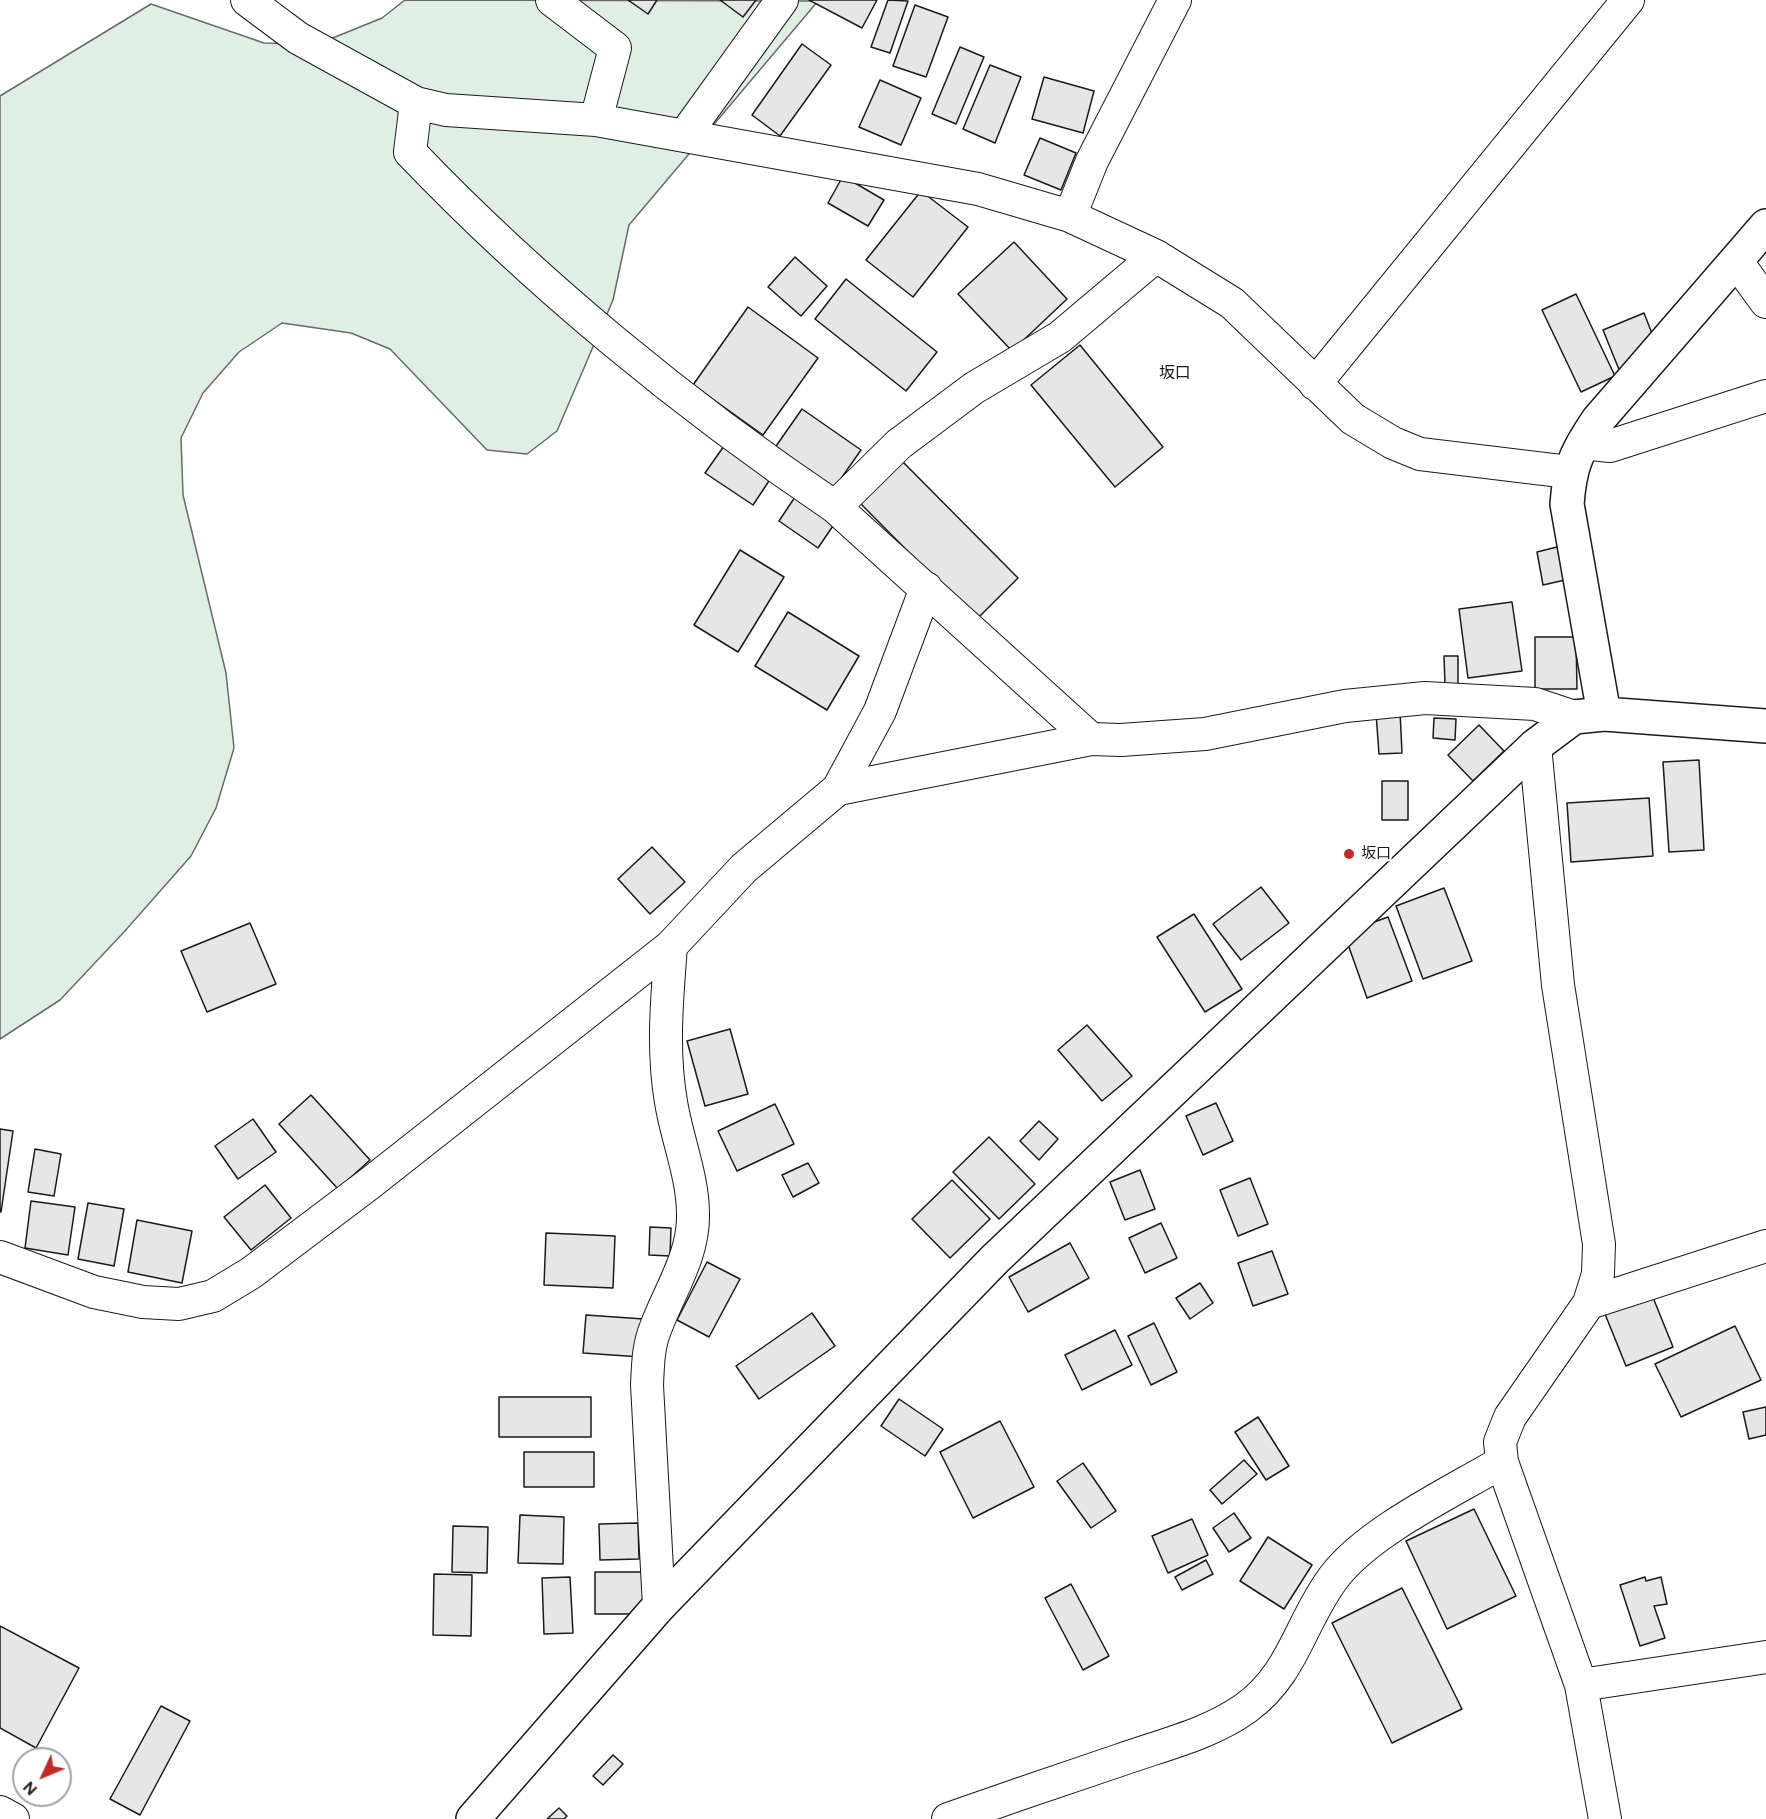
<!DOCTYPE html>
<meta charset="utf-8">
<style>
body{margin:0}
#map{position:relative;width:1766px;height:1819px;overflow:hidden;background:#fff;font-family:"DM Sans",sans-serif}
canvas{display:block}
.north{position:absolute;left:12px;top:1747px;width:60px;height:60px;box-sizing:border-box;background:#fff;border:2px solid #a3a3a3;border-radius:50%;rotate:226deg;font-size:16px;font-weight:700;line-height:24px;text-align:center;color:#1a1a1a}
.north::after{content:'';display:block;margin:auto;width:21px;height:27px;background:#c62828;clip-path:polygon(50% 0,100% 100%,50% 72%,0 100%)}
</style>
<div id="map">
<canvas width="1766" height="1819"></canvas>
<div class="north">N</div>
</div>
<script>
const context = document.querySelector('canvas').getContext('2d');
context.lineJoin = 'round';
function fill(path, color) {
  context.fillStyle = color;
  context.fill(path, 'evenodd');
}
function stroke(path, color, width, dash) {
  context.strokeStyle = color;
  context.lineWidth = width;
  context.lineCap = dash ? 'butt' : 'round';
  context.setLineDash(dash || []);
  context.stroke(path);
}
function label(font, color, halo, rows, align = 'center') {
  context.font = font + ' "DM Sans","Noto Sans JP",sans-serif';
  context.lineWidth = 4.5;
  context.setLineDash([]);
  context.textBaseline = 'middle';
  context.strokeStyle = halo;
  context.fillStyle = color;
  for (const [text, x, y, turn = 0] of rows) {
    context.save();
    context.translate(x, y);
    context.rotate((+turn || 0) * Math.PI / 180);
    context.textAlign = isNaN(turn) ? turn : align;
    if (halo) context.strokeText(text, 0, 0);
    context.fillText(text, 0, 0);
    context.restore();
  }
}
const green = new Path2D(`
 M405 0 818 1 629 225 613 300 557 431 527 454 487 450 390 349 351 333 282 323 239 352 203 393 181 438 183 495 226 673 234 748 216 808 191 856 124 932 60 1000 0 1039V96L151 4 264 43 318 44 382 18Z`);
const building = new Path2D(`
 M628 0H657L648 14Z
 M720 0H756L743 17Z
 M809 0H877L862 28Z
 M888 0 908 1 890 53 871 47Z
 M915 5 948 17 926 77 893 66Z
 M802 44 831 65 780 136 752 115Z
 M960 47 984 57 956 124 932 114Z
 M990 65 1021 77 995 143 963 129Z
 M1044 77 1094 91 1083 133 1032 119Z
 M880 80 921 98 901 145 859 127Z
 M1040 138 1076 153 1061 190 1024 175Z
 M843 176 884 200 868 226 828 203Z
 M921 191 968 227 913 297 866 260Z
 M1014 242 1067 299 1012 351 958 294Z
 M795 257 827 286 801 316 768 287Z
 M846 279 937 352 906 391 815 319Z
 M1576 294 1615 376 1581 392 1542 310Z
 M748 307 818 358 763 435 693 385Z
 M1644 313 1653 336 1620 372 1603 330Z
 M1080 345 1163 447 1115 487 1031 385Z
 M802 409 861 450 833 490 774 449Z
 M724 446 771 478 753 505 705 473Z
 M902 461 1018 578 976 620 860 503Z
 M799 491 839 517 818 548 779 521Z
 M1557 547 1565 580 1543 585 1537 552Z
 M740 550 784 577 738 652 694 625Z
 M1512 602 1522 671 1468 678 1459 609Z
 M788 612 859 656 827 710 755 666Z
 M1535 637H1576L1577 689H1535Z
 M1444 656H1458V685H1445Z
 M1400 711 1402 753 1379 754 1376 713Z
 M1434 718 1456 719 1455 740 1433 738Z
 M1479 725 1504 751 1473 781 1448 755Z
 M1699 760 1704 850 1669 852 1663 762Z
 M1382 781H1408V820H1382Z
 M1649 798 1653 856 1571 862 1567 803Z
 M652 847 685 882 650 914 618 879Z
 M1261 887 1289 923 1241 960 1213 924Z
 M1444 888 1472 961 1423 979 1396 906Z
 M1194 914 1242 989 1205 1012 1157 937Z
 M1388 917 1412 981 1367 998 1344 933Z
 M250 923 276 984 207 1012 181 951Z
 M1087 1025 1132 1076 1102 1101 1058 1050Z
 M730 1029 748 1094 705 1106 687 1041Z
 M311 1095 370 1160 338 1189 279 1124Z
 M1216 1103 1233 1141 1203 1155 1186 1116Z
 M775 1104 794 1144 737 1171 718 1131Z
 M253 1119 276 1152 238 1179 215 1146Z
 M1039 1121 1058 1139 1039 1160 1020 1141Z
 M0 1129 13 1131 1 1212H0Z
 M989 1137 1035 1184 999 1219 953 1172Z
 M35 1149 61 1154 54 1196 28 1192Z
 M808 1163 819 1183 793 1197 782 1175Z
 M1140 1170 1155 1209 1125 1220 1110 1182Z
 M1250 1178 1268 1224 1238 1236 1220 1190Z
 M952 1180 990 1219 950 1258 912 1219Z
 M265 1185 291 1218 251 1250 224 1217Z
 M31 1201 75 1207 68 1255 25 1248Z
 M88 1203 124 1209 114 1266 78 1259Z
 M137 1220 192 1231 182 1283 128 1272Z
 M1161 1223 1177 1258 1145 1273 1129 1238Z
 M650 1227 671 1228 670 1256 649 1255Z
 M546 1233 615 1236 613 1288 544 1285Z
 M1070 1243 1089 1278 1028 1312 1009 1277Z
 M1272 1251 1288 1294 1253 1306 1238 1263Z
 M707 1262 740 1279 709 1337 677 1320Z
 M1200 1283 1213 1303 1190 1319 1176 1298Z
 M1652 1295 1673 1347 1626 1366 1605 1314Z
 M812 1313 835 1346 759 1399 736 1366Z
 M586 1315 644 1319 641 1357 583 1353Z
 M1154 1323 1177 1372 1151 1385 1128 1336Z
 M1735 1326 1761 1380 1681 1417 1655 1364Z
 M1115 1330 1132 1365 1082 1390 1065 1355Z
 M499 1397H591V1437H499Z
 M899 1399 943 1429 925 1456 881 1426Z
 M1766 1407V1435L1749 1439 1743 1412Z
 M1258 1417 1289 1466 1266 1480 1235 1432Z
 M1000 1421 1034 1487 973 1518 940 1452Z
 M524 1452H594V1487H524Z
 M1244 1460 1257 1474 1222 1504 1210 1490Z
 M1083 1463 1116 1511 1091 1528 1057 1481Z
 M1474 1509 1516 1596 1447 1629 1406 1541Z
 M1234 1513 1251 1538 1229 1552 1213 1528Z
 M520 1515 564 1517 563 1564 518 1563Z
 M1192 1519 1208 1555 1168 1573 1152 1536Z
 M638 1523 639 1559 600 1560 599 1524Z
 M453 1526 488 1527 487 1573 452 1572Z
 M1268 1537 1312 1565 1284 1609 1240 1581Z
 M1206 1560 1213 1574 1182 1590 1175 1577Z
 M595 1572H646V1614H595Z
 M434 1574 472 1575 471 1636 433 1635Z
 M570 1577 573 1633 544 1634 542 1578Z
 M1645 1577 1646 1581 1661 1577 1667 1604 1654 1606 1665 1638 1640 1646 1620 1585Z
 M1071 1584 1109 1656 1083 1670 1045 1598Z
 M1402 1588 1462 1709 1392 1743 1332 1623Z
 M0 1626 79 1668 36 1748 0 1728Z
 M161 1706 190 1721 140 1815 110 1799Z
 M613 1755 623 1764 603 1785 593 1776Z
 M559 1808 567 1816 564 1819H547Z`);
const minor = new Path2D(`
 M247 0 298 38 416 103 446 110 596 120 978 189 1070 216 1156 256 1232 303 1353 419 1393 443 1420 454 1569 472
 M552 0 615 48 596 120
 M416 103 410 152C535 283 685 406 835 507L1091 739
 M684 136 782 0
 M1070 216 1092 161 1175 0
 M1737 262 1766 302
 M1315 384 1628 0
 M1583 443 1610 446 1766 396
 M835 507 899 444 974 388 1060 337 1156 256
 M1535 746 1558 985 1599 1244 1598 1274 1589 1303 1510 1417 1500 1442 1502 1462 1581 1685 1605 1819
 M838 789 880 711 926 588
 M0 1257 94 1292 143 1302 179 1304 213 1296 251 1273 369 1184 671 946 744 868 838 789 1091 739 1121 740 1205 734 1345 706 1425 698 1535 704 1574 717
 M1589 1303 1766 1246
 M659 1606 647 1385C648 1365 648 1346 656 1327 670 1290 694 1255 693 1214 693 1177 677 1139 671 1102 662 1050 667 999 671 946
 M1581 1685 1766 1657
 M0 1812 13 1819
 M948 1819C1005 1799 1063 1779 1120 1760 1162 1745 1210 1734 1246 1708 1294 1673 1300 1622 1334 1577 1369 1531 1452 1492 1502 1462`);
const tertiary = new Path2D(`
 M1604 714 1567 504C1570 465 1576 453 1598 420L1766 226
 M473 1819 659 1606 994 1260 1535 746 1574 717 1604 714 1766 726`);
const markers = [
 [1349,854,6,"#c62828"]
];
const poiNames = [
 ["坂口",1361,854]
];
const neighbourhoodNames = [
 ["坂口",1175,374]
];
fill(green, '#e0efe3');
stroke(green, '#6a6a6a', 1.5);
fill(building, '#e6e6e6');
stroke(building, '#1a1a1a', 1.5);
stroke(minor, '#1a1a1a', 34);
stroke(tertiary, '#1a1a1a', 36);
stroke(minor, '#fff', 32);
stroke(tertiary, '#fff', 33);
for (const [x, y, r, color] of markers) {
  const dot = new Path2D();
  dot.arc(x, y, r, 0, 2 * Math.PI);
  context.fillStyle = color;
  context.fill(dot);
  stroke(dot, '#fff', 2);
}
label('15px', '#1a1a1a', '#fff', poiNames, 'left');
label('16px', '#1a1a1a', '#fff', neighbourhoodNames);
</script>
